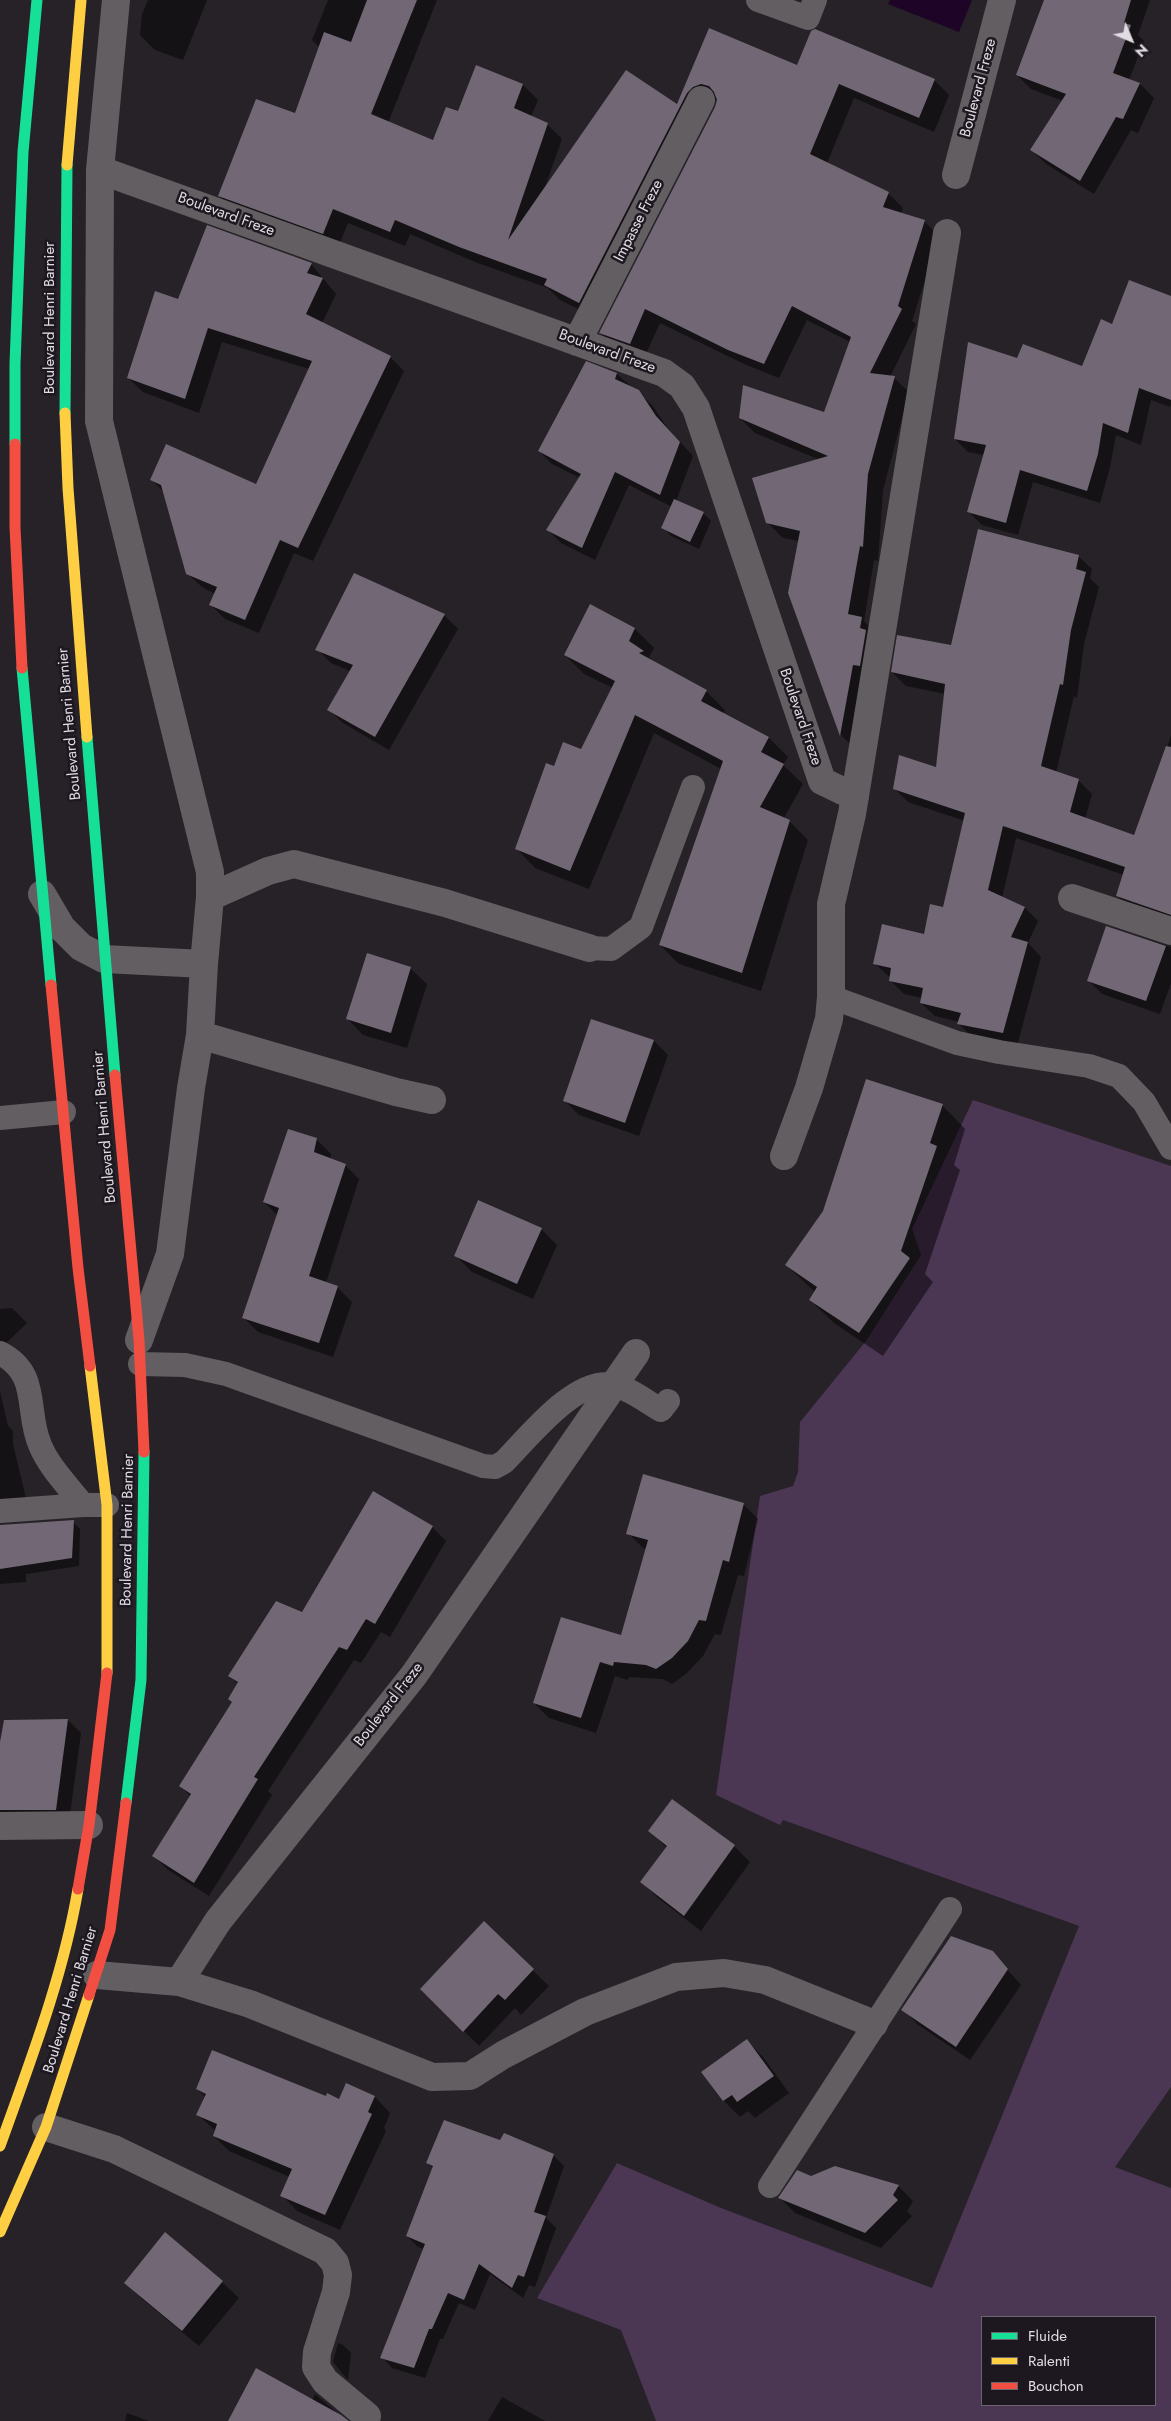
<!DOCTYPE html>
<style>
body{margin:0}
#map{position:relative;width:1171px;height:2421px;overflow:hidden;background:#262227;font-family:Jost,sans-serif}
canvas{display:block}
.legend{position:absolute;left:981px;top:2316px;width:175px;height:90px;box-sizing:border-box;background:#1d1720;border:1px solid #6b666e;margin:0;padding:6px 9px;list-style:none;font-size:15px;color:#e0dce2}
.legend li{display:flex;align-items:center;gap:10px;height:25px}
.legend b{width:25px;border:1px solid #6b666e}
.north{position:absolute;left:1106px;top:15px;width:50px;height:50px;-webkit-text-stroke:4px #1d1720;paint-order:stroke;rotate:135deg;font-size:14px;font-weight:700;line-height:20px;text-align:center;color:#e0dce2}
.north::after{content:'';display:block;margin:auto;width:18px;height:22px;background:#e0dce2;clip-path:polygon(50% 0,100% 100%,50% 72%,0 100%)}
</style>
<div id="map">
<canvas width="1171" height="2421"></canvas>
<ul class="legend">
<li><b style="height:6px;background:#16e098"></b>Fluide</li>
<li><b style="height:6px;background:#ffcf43"></b>Ralenti</li>
<li><b style="height:6px;background:#f24e42"></b>Bouchon</li>
</ul>
<div class="north">N</div>
</div>
<script>
const context = document.querySelector('canvas').getContext('2d');
context.lineJoin = 'round';
function fill(path, color) {
  context.fillStyle = color;
  context.fill(path, 'evenodd');
}
function stroke(path, color, width, dash) {
  context.strokeStyle = color;
  context.lineWidth = width;
  context.lineCap = dash ? 'butt' : 'round';
  context.setLineDash(dash || []);
  context.stroke(path);
}
function label(font, color, halo, rows, align = 'center') {
  context.font = font + ' Jost,sans-serif';
  context.lineWidth = 5;
  context.setLineDash([]);
  context.textBaseline = 'middle';
  context.strokeStyle = halo;
  context.fillStyle = color;
  for (const [text, x, y, turn = 0] of rows) {
    context.save();
    context.translate(x, y);
    context.rotate((+turn || 0) * Math.PI / 180);
    context.textAlign = isNaN(turn) ? turn : align;
    if (halo) context.strokeText(text, 0, 0);
    context.fillText(text, 0, 0);
    context.restore();
  }
}
const green = new Path2D(`
 M973 1100 1171 1166V2087L1115 2167 1171 2188V2421H656L621 2330 537 2298 617 2163 721 2208 932 2288 1079 1926 783 1820 780 1825 716 1795 760 1496 793 1486 798 1472 800 1422 866 1341 921 1255 912 1229ZM982 2317H1155V2405H982Z`);
const water = new Path2D(`
 M890 0H972L959 32 888 4Z`);
const shadow = new Path2D(`
 M148 0H207L183 60 155 50 140 35 142 14Z
 M328 0H437L388 123 434 142 458 113 476 67 523 85 538 100 531 117 547 124 562 139 545 187 677 106 709 29 798 66 934 80 949 95 934 132 854 98 827 163 888 193 903 208 901 214 924 221 939 236 912 321 916 324 890 377 894 378 909 392 883 490 878 561 874 560 864 621 876 633 855 749 841 735 790 592 799 541 783 538 768 523 820 460 755 433 740 418 825 414 850 342 807 320 779 378 744 364 660 323 644 358 615 348 601 333 716 108 718 99 707 102 594 317 560 300 548 288 475 262 410 234 405 246 348 223 338 248 234 210 220 196 296 115 320 48 312 40Z
 M1046 0H1150L1138 35 1144 41 1129 80 1140 84 1154 98 1138 133 1131 130 1094 194 1046 164 1032 150 1063 101 1031 89 1017 75Z
 M311 264 336 294 322 323 390 357 404 371 313 561 294 553 259 633 225 619 211 605 215 594 202 587 187 573 164 492 152 480 257 485 309 369 222 342 199 413 143 392 128 378 178 301Z
 M1171 298V404L1170 407 1151 400 1141 445 1116 435 1110 467 1100 503 1033 482 1018 535 982 525 969 512 984 455 968 452 955 439 1018 359 1083 368 1113 326Z
 M617 374 652 405 669 430 693 456 676 501 703 513 711 521 699 549 671 536 663 528 672 507 629 485 595 560 561 543 548 530 580 478 552 464 539 451 578 375Z
 M1078 556 1092 569 1090 578 1099 587 1084 644 1077 698 1074 696 1056 773 1078 780 1092 794 1085 819 1135 837 1171 736V923L1131 909 1117 896 1124 875 1016 838 1002 898 1025 908 1038 921 1028 943 1041 957 1017 1046 972 1037 959 1024V1022L935 1016 921 1003 922 998 904 994 890 980 891 978 874 963 925 935 944 909 965 821 908 802 894 788 937 769 946 694 906 686 892 672 952 647Z
 M355 574 444 615 458 629 389 750 343 723 329 710 350 671 331 663 317 649Z
 M635 629 654 648 649 657 656 664 706 691 725 710 723 714 769 738 788 757 783 765 803 784 784 818 789 821 808 840 761 991 679 964 660 945 721 769 654 733 589 889 535 868 516 848 555 767 582 751 613 688 584 674 565 655Z
 M1107 927 1171 947V983L1160 1014 1102 994 1089 981Z
 M410 968 427 984 407 1048 363 1035 347 1018Z
 M592 1020 654 1041 668 1055 639 1136 579 1115 565 1101Z
 M942 1105 965 1129 954 1165 960 1170 925 1274 933 1282 883 1356 834 1323 810 1300 815 1292 786 1265Z
 M317 1140 331 1154 330 1159 345 1165 359 1179 326 1283 337 1287 352 1302 333 1357 258 1332 244 1318 278 1216 264 1202Z
 M541 1229 557 1245 533 1299 472 1272 456 1256Z
 M12 1308 27 1323 0 1349V1309Z
 M0 1391 8 1426 13 1431V1444L29 1511 0 1515Z
 M743 1504 758 1519 744 1576 738 1575 721 1635 715 1634 703 1656 687 1673 672 1684 663 1679 629 1677 628 1680 615 1676 596 1733 549 1718 534 1703 622 1636 647 1549 643 1548 628 1533Z
 M72 1521 80 1529 79 1566 26 1574V1582L0 1584V1526Z
 M432 1527 446 1541 390 1637 381 1632 361 1663 354 1660 268 1791 272 1795 209 1896 168 1870 154 1856 191 1797 180 1785 233 1702 238 1684 230 1676 303 1614Z
 M68 1720 81 1733 69 1822 0 1826V1749L5 1721Z
 M650 1831 734 1846 750 1862 701 1931 658 1898 642 1882 667 1848Z
 M484 1923 549 1986 521 2015 515 2008 479 2046 422 1989Z
 M992 1952 1021 1985 970 2060 917 2024 903 2009Z
 M747 2041 763 2057 789 2093 755 2118 748 2111 740 2117 724 2101 703 2072Z
 M347 2085 375 2097 390 2113 384 2128 386 2131 340 2230 297 2211 282 2195 290 2177 229 2151 214 2136 216 2131 198 2115 206 2097 197 2089 339 2100Z
 M500 2141 553 2155 564 2166 546 2218 556 2228 535 2287 529 2285 523 2298 490 2274 475 2310 459 2303 443 2339H440L425 2378 392 2368 382 2357 424 2249 418 2247 407 2236 434 2169 428 2163Z
 M811 2177 898 2186 913 2201 907 2211 912 2216 881 2248 795 2213 780 2198Z
 M222 2282 239 2298 199 2346 142 2299 126 2283Z
 M338 2343 343 2345 351 2353 348 2380 333 2362Z
 M315 2394 336 2412 344 2421 312 2400Z
 M502 2397 545 2421H488Z
 M127 2413 149 2421H125Z`);
const building = new Path2D(`
 M367 0H417L371 114 433 140 446 107 458 111 476 65 523 84 514 108 548 123 508 240 626 70 677 104 709 28 797 65 811 31 815 29 935 79 919 118 839 84 810 154 889 192 883 207 925 220 898 306 902 309 870 373 895 376 868 474 863 547 860 546 848 614 862 617 860 628 866 630 860 666 853 665 840 736 788 593 800 531 766 523 752 478 828 456 739 418 743 385 824 412 851 337 792 306 764 364 728 350 645 309 630 344 599 333 715 107 717 100 714 92 709 86 701 84 693 87 687 93 579 303 544 285 547 279 459 247 395 220 390 232 333 209 323 234 218 196 256 99 295 113 324 32 351 42Z
 M1044 0H1131L1124 23 1131 25 1113 73 1140 83 1123 119 1116 117 1080 181 1030 150 1066 94 1016 75Z
 M207 225 312 263 307 273 323 278 306 314 391 356 298 548 280 540 245 620 209 605 217 587 186 574 161 485 150 480 166 444 256 484 312 361 208 328 185 399 127 378 155 291 178 299Z
 M1129 280 1171 296V400L1139 388 1128 433 1103 423 1098 454 1087 491 1020 470 1006 523 967 512 986 445 954 439 968 342 1017 358 1023 344 1082 366 1101 319 1112 324Z
 M586 361 617 373 615 379 639 390 656 416 680 442 660 495 615 472 582 548 546 530 581 474 538 451Z
 M674 499 704 512 690 542 661 528Z
 M978 529 1079 555 1076 569 1086 572 1071 630 1063 685 1060 684 1041 766 1079 779 1070 812 1134 835 1166 746 1171 747V915L1116 896 1125 867 1003 826 988 890 1025 907 1011 937 1028 942 1003 1033 957 1024 961 1013 920 1003 923 988 889 981 891 968 873 964 882 924 924 934 930 904 943 907 965 813 893 789 899 755 936 767 945 684 891 672 897 635 951 645Z
 M354 573 445 614 375 737 327 710 353 665 315 650Z
 M590 604 635 628 629 641 644 651 639 653 707 690 701 701 769 737 761 752 784 764 760 807 790 820 742 973 659 945 723 761 635 715 570 871 515 849 546 763 554 766 563 742 581 749 615 681 564 655Z
 M1106 926 1166 946 1146 1001 1087 981Z
 M367 953 411 967 391 1033 346 1019Z
 M591 1019 654 1040 625 1123 563 1101Z
 M866 1079 943 1104 930 1143 937 1146 901 1251 910 1258 859 1333 809 1300 817 1287 785 1265 823 1211Z
 M288 1129 317 1138 314 1152 346 1164 309 1276 338 1286 319 1343 242 1318 279 1208 263 1202Z
 M478 1200 542 1228 517 1284 454 1256Z
 M643 1474 744 1503 729 1562 723 1560 706 1621 699 1620 688 1641 672 1658 656 1669 646 1665 614 1662 613 1666 600 1662 581 1718 533 1703 561 1617 621 1635 648 1540 626 1534Z
 M373 1491 433 1526 375 1624 366 1619 347 1650 339 1647 254 1777 258 1779 194 1883 152 1856 191 1794 179 1786 232 1702 228 1699 238 1682 228 1676 276 1601 302 1612Z
 M74 1520 72 1558 0 1569V1525Z
 M68 1719 56 1810H0V1742L4 1720Z
 M672 1799 735 1845 684 1916 640 1882 667 1846 648 1831Z
 M484 1921 534 1969 505 2000 498 1994 463 2032 420 1989Z
 M951 1936 993 1951 1008 1969 956 2047 901 2010Z
 M747 2039 774 2076 737 2102 732 2095 723 2101 701 2072Z
 M212 2050 326 2096 327 2093 339 2099 346 2083 375 2096 368 2112 372 2114 325 2215 280 2196 292 2169 213 2136 217 2124 196 2115 206 2094 196 2089Z
 M444 2120 500 2140 504 2133 554 2154 534 2212 546 2216 524 2277 518 2275 512 2288 479 2264 464 2300 448 2293 432 2329H429L414 2368 380 2358 425 2244 406 2236 433 2166 426 2163Z
 M835 2166 899 2185 893 2195 898 2200 865 2233 778 2198 797 2170 811 2176Z
 M165 2232 223 2281 182 2331 124 2283Z
 M256 2368 341 2415 349 2421H228Z`);
const lane = new Path2D(`
 M758 0 808 18 815 0
 M589 948 611 949 641 927 693 787
 M831 997 957 1043 999 1052 1089 1066 1119 1076 1144 1102 1171 1148
 M0 1118 64 1112
 M0 1353C41 1374 25 1411 40 1445 49 1467 68 1486 83 1505H107
 M140 1364 185 1365 226 1374 483 1466 495 1467 504 1462C528 1438 576 1376 613 1385 629 1388 647 1402 661 1410L668 1401
 M0 1511 83 1505
 M770 2186 950 1909`);
const street = new Path2D(`
 M116 0 100 170 99 421 210 872V897L204 964 200 1035 191 1088 170 1254 139 1340
 M100 170 664 373 682 386 696 408 822 781 855 797
 M956 175 1002 0
 M577 342 701 100
 M42 894 62 928 81 947 104 959 204 964
 M210 897 268 871 294 864 445 903 589 948
 M1072 898 1171 931
 M200 1035 396 1092 432 1100
 M784 1156 809 1088 829 1019 831 997V904L852 814 947 233
 M0 1826 89 1825
 M97 1975 179 1982 218 1921 414 1675 636 1353
 M179 1982 250 2004 432 2077 470 2076 503 2055 585 2012 676 1977 724 1973 765 1980 874 2024
 M46 2127 114 2149 325 2251 335 2263 338 2275 336 2292 317 2352 316 2367 325 2381 367 2416`);
const fast = new Path2D(`
 M65 413 67 165
 M15 444V364L23 152 37 0
 M22 668 51 985
 M87 737 115 1075
 M126 1803 141 1680 144 1452`);
const slow = new Path2D(`
 M67 165 81 0
 M65 413 68 488 87 737
 M90 1366 107 1505V1673
 M0 2146C30 2062 63 1977 78 1889
 M0 2232 46 2127 89 1995`);
const jam = new Path2D(`
 M15 444V527L22 668
 M51 985 78 1268 90 1366
 M115 1075 139 1340 144 1452
 M78 1889 89 1825 107 1673
 M89 1995 110 1930 126 1803`);
const streetNames = [
 ["Boulevard Freze",979,88,-75],
 ["Boulevard Freze",226,215,20],
 ["Impasse Freze",639,221,-63],
 ["Boulevard Henri Barnier",50,318,-90],
 ["Boulevard Freze",607,352,20],
 ["Boulevard Freze",800,717,71],
 ["Boulevard Henri Barnier",70,724,-95],
 ["Boulevard Henri Barnier",105,1127,-95],
 ["Boulevard Henri Barnier",128,1530,-89],
 ["Boulevard Freze",389,1705,-52],
 ["Boulevard Henri Barnier",71,2000,-73]
];
fill(green, '#4b3654');
fill(water, '#1e0427');
fill(shadow, '#0007');
fill(building, '#716775');
stroke(lane, '#625e62', 24);
stroke(street, '#625e62', 28);
stroke(fast, '#16e098', 11);
stroke(slow, '#ffcf43', 11);
stroke(jam, '#f24e42', 11);
label('15px', '#e0dce2', '#1d1720', streetNames);
</script>
